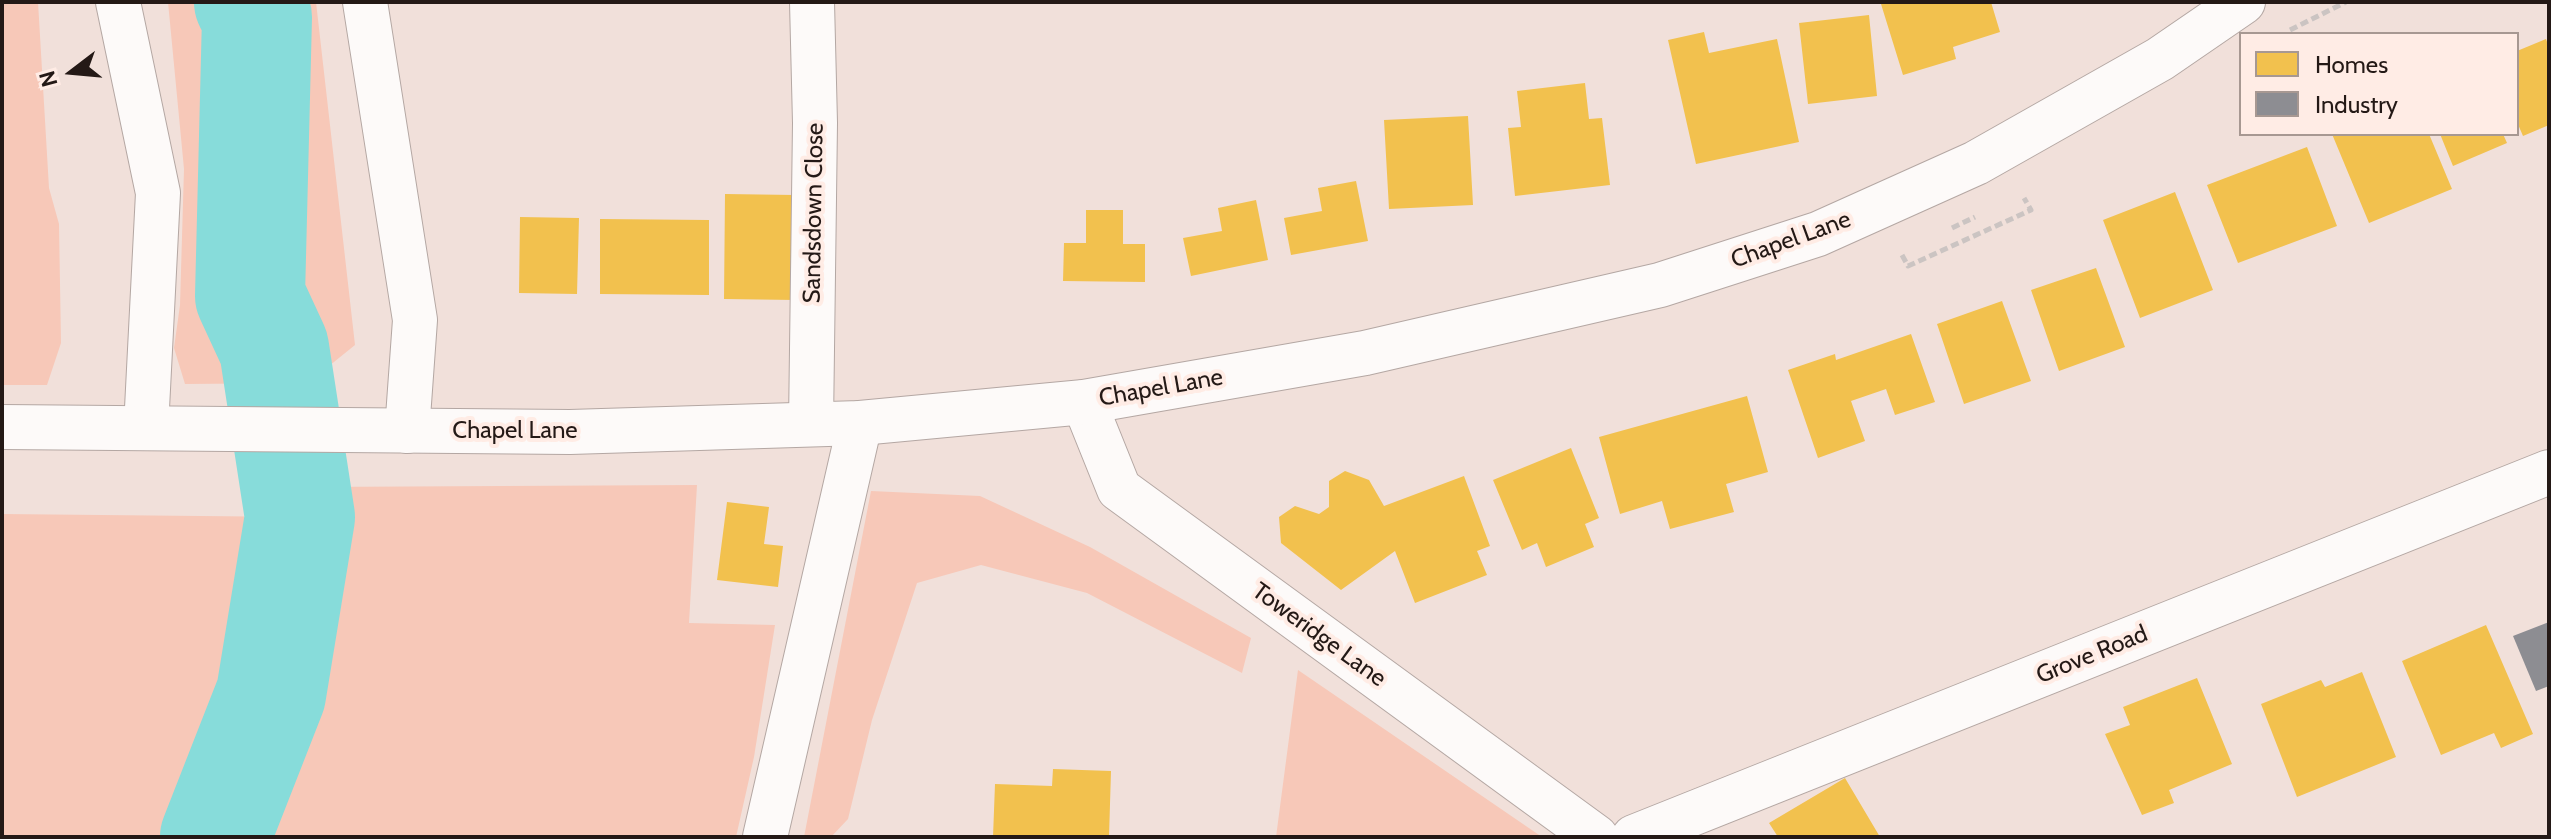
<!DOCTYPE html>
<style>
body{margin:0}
#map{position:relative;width:2551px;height:839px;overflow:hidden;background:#f1e0da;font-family:Cabin,sans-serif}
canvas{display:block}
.frame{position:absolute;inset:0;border:4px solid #241916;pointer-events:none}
.legend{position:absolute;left:2239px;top:32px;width:280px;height:104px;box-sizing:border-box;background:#ffece5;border:2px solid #a79892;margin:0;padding:10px 14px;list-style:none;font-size:24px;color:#241916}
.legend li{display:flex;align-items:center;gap:16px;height:40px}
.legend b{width:40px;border:2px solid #a79892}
.north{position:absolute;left:32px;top:32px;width:80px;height:80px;-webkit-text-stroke:6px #ffece5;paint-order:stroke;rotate:254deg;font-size:22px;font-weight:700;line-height:32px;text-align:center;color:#241916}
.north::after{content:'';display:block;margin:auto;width:28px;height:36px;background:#241916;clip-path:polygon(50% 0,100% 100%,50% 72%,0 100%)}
</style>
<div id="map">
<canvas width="2551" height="839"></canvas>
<div class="frame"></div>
<ul class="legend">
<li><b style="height:22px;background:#f2c14e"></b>Homes</li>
<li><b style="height:22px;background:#8d8d92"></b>Industry</li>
</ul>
<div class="north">N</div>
</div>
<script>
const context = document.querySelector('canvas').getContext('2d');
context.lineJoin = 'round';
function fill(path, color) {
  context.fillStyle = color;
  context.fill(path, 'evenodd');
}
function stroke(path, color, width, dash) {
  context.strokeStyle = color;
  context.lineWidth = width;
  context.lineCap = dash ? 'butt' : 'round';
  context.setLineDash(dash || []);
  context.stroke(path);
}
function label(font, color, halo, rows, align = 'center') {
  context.font = font + ' Cabin,sans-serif';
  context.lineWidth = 8;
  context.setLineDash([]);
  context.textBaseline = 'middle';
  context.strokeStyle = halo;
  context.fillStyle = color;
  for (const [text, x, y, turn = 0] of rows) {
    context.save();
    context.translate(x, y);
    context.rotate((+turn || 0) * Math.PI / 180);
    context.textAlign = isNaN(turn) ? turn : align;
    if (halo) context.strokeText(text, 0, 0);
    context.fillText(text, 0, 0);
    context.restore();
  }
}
const green = new Path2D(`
 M2 2H38L49 188 59 224 61 343 47 385H2Z
 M168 2H316L355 345 308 383 185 384 174 348 180 305 184 169Z
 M697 485 689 623 775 625 754 757 736 837H261C293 725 309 603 310 487Z
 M871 491 980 496 1090 547 1251 638 1242 673 1087 593 981 565 917 583 872 720 848 819 831 837H804Z
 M2 514 300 517 271 694 215 837H2Z
 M1298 670 1542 837H1276Z`);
const homes = new Path2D(`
 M1890 2H1991L2000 32 1953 47 1956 59 1903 75 1881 4Z
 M1869 15 1877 96 1808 104 1799 23Z
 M1704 32 1709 53 1777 39 1799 142 1696 164 1668 40Z
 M2546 39 2549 47V125L2523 136 2517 122V51Z
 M1585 83 1589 119 1602 118 1610 185 1515 196 1508 128 1521 127 1517 91Z
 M1468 116 1473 205 1389 209 1384 120Z
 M2332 134H2429L2452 189 2369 223Z
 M2440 134H2503L2507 143 2453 166Z
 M2307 147 2337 226 2238 263 2207 185Z
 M1356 181 1368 241 1291 255 1284 218 1322 211 1318 188Z
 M2175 192 2213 290 2140 318 2103 220Z
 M725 194 795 195V300L724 299Z
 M1256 200 1268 260 1191 276 1183 238 1222 231 1218 208Z
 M1086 210H1123V244H1145V282L1063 281 1064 243H1086Z
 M520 217 579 218 577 294 519 293Z
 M600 219 709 220V295L600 294Z
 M2096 268 2125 347 2059 371 2031 290Z
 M2002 301 2031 381 1964 404 1937 324Z
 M1911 334 1935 402 1895 415 1886 389 1851 401 1865 441 1818 458 1788 370 1835 354 1836 360Z
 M1747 396 1768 472 1726 484 1734 512 1670 529 1662 501 1620 514 1599 437Z
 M1571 448 1599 518 1585 524 1594 547 1546 567 1537 543 1522 550 1493 480Z
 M1345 471 1369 480 1384 506 1464 476 1490 546 1477 551 1487 575 1415 603 1395 551 1341 590 1281 543 1279 517 1295 506 1319 514 1329 507V481Z
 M727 502 769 507 764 544 783 546 778 587 717 580Z
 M2486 625 2533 734 2501 748 2494 733 2441 755 2402 661Z
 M2362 672 2396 757 2297 797 2261 704 2321 680 2325 687Z
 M2197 678 2232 764 2169 790 2174 803 2142 815 2105 734 2130 725 2123 707Z
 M1053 769 1111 771 1109 837H993L995 784 1052 786Z
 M1845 778 1880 837H1778L1769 823Z`);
const industry = new Path2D(`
 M2549 622V686L2536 691 2513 636Z`);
const river = new Path2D(`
 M215 837 271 694 300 517 274 348 250 296 257 17 249 2`);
const path = new Path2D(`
 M2290 30 2346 2
 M1902 255 1908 266 2031 210 2024 198`);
const minor = new Path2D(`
 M118 2 158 193 146 428
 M365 2 415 320 407 431
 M1084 402 1119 489 1596 837
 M811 424 815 123 812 2
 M765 837 860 423
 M1634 837 2549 472`);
const highway = new Path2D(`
 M2 427 570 432 860 423 1084 402 1365 353 1660 285 1818 234 1976 163 2160 59 2243 2`);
const pathBridge = new Path2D(`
 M1952 228 1975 217`);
const streetNames = [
 ["Sandsdown Close",814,213,-89],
 ["Chapel Lane",1791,240,-20],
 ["Chapel Lane",1161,388,-10],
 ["Chapel Lane",515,431],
 ["Toweridge Lane",1319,635,36],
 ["Grove Road",2092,655,-22]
];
fill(green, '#f7c8b8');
fill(homes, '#f2c14e');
fill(industry, '#8d8d92');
stroke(river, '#87dcda', 110);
stroke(minor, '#b4a7a3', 46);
stroke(highway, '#b4a7a3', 46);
stroke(path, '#cbc4c2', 5, [8, 4]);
stroke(minor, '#fdfaf9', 44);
stroke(highway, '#fdfaf9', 44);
stroke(pathBridge, '#cbc4c2', 5, [8, 4]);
label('24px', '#241916', '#ffece5', streetNames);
</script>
